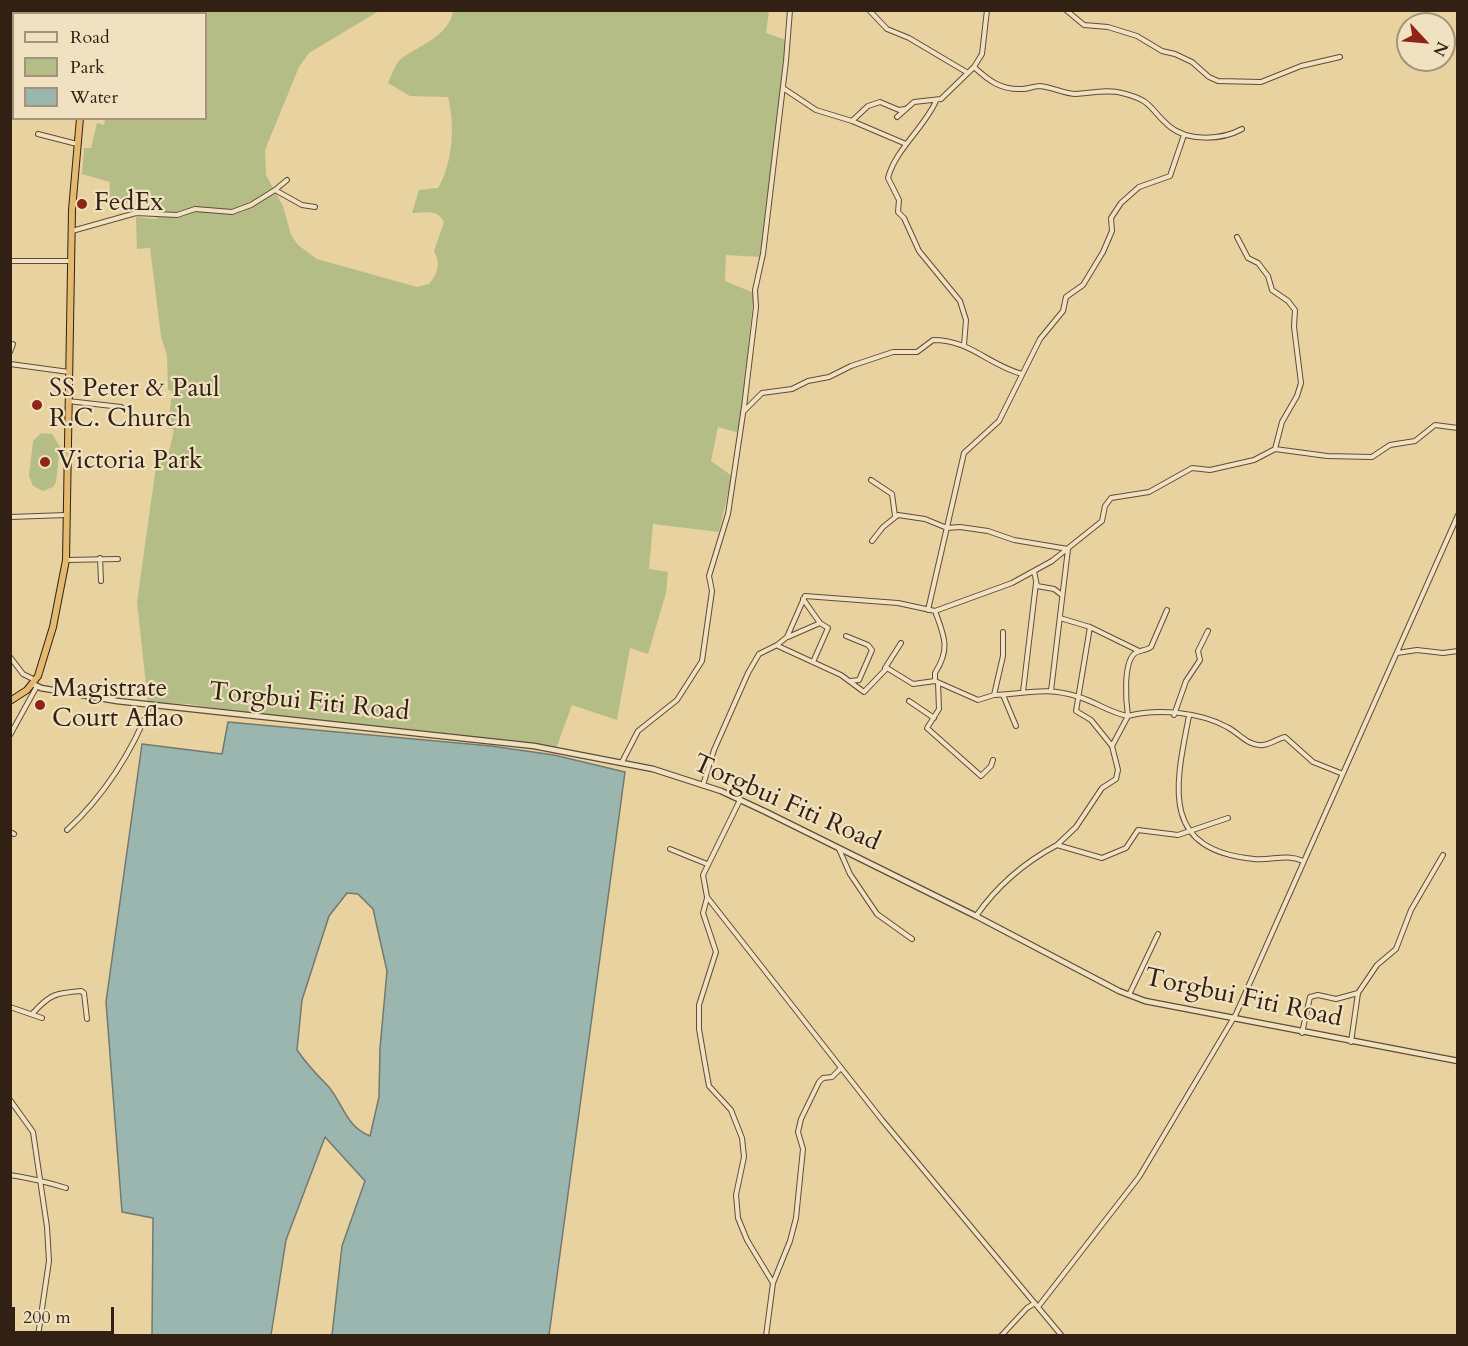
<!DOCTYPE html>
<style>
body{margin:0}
#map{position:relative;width:1468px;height:1346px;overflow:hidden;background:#e8d2a0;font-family:Cardo,serif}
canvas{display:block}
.frame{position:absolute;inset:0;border:12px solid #322015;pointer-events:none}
.legend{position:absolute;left:12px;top:12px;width:195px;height:108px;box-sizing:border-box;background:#f0e2c1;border:2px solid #a4947c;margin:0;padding:8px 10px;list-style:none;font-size:18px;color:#322015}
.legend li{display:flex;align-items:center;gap:12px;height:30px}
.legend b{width:30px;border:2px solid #a4947c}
.north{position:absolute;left:1396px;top:12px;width:60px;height:60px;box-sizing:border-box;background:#f0e2c1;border:2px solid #a4947c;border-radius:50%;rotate:116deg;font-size:16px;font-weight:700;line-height:24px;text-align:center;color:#322015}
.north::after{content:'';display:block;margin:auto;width:21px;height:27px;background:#8f2418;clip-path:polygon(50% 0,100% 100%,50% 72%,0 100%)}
.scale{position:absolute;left:12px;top:1307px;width:102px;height:27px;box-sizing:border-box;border:3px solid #322015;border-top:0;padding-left:8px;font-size:18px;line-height:21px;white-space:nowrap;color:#322015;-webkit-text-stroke:4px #f0e2c1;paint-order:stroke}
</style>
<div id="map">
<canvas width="1468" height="1346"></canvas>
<div class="frame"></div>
<ul class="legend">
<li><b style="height:8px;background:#f0e2c1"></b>Road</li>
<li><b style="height:16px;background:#b4bd86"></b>Park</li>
<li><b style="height:16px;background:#9bb5af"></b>Water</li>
</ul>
<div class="north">N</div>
<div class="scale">200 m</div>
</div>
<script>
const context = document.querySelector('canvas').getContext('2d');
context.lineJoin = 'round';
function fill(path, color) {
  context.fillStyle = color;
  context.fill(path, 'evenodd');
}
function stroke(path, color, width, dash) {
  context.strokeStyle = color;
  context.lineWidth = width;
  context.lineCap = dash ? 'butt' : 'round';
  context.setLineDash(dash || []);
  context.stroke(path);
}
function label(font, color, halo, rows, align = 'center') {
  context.font = font + ' Cardo,serif';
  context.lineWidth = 4.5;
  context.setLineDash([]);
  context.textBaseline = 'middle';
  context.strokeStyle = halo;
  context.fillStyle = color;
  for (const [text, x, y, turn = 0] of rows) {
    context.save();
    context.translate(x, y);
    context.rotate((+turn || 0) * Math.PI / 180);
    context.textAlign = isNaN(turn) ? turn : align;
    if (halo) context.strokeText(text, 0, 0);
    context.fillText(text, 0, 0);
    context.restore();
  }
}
const green = new Path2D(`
 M151 11H379L309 53 299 67 265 150 266 175 283 206 291 235 298 245 317 259 417 287 429 284C438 273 441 264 434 251L444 222C438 208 423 213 412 213L419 190 438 188C453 163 455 124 448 97L410 96 388 83C392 75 395 63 402 58 420 45 449 36 453 11H769L766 33 786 40 761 257 726 255 725 281 754 293 739 433 718 427 711 461 732 476 719 532 653 524 649 569 668 572 666 593 648 654 630 648 617 720 572 705 556 749 292 720 189 704 148 703 137 602 158 452 168 456 174 430 168 428 172 391 168 390 167 356 161 336 150 248 137 249 136 217 157 219 150 191 131 194V203L109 200 110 182 82 174 84 148H91L97 123 104 125 105 119 206 118V14L151 13Z
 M41 433 52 434 60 447 56 482 53 487 43 491 33 486 29 476 33 441Z`);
const water = new Path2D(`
 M228 722 491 746 554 755 625 772 549 1335H332L342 1246 365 1181 325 1137 286 1240 271 1335H152L153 1218 122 1212 106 1002 142 744 222 754ZM347 893 358 894 373 909 387 971 380 1048 379 1097 370 1136C346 1127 343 1103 328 1086 316 1074 306 1063 297 1050L302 1000 329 916Z`);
const minor = new Path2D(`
 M64 10 79 14
 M869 10 887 29 909 38 968 73
 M1066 10 1084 25 1108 27 1137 36 1162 51 1175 54 1192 62 1209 77 1218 81 1261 82 1301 66 1340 57
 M974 67C989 81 1001 90 1022 89 1028 89 1034 86 1040 86 1052 87 1064 94 1076 94 1091 93 1108 89 1122 93 1154 101 1148 108 1169 126 1188 142 1222 140 1242 129
 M783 88 816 110 852 121 906 144
 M936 101C924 128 895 150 888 178L899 200 898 212 904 218 919 251 960 301 966 320 964 345
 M897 117 914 102 941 99 974 67 982 54 987 10
 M853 120 868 106 880 102 899 110 905 109
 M38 134 77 144
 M275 190 287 180
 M72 231 136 213 177 215 195 209 232 212 251 205 275 190 302 205 315 207
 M1237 237 1248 258 1258 263 1268 276 1272 290 1288 301 1295 310 1294 327 1301 383 1297 396 1282 422 1275 449
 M10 261H71
 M10 352 13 344
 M10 364 69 372
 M68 401 121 407
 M743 412 762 393 792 389 808 381 829 377 851 366 893 352H917L933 340C971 340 988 365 1022 374
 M871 480 892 494 895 516
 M10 517 66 515
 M872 541 883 527 898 515 925 519 947 528 960 527 988 531 1014 540 1068 549 1051 691
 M100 558 101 581
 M66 560 118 559
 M1034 571 1037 586 1054 589 1062 595
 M803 599 820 623 828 628 813 662
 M928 610 964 453 999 421 1040 339 1063 311 1066 297 1083 285 1103 252 1112 231 1111 218 1121 203 1139 187 1170 176 1184 135
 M935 611C944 636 951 648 935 673V681L978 700 994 695
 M1060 618 1090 627 1076 711 1091 720 1112 746
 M1090 627 1139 651
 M1003 632V656L994 695C1027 694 1045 686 1079 697 1096 702 1110 713 1128 716 1126 702 1123 665 1134 654 1138 650 1146 651 1151 647L1167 610
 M846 636 868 645 872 650 859 680 850 681
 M788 637 820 623
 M778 646 841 675 864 692 887 668 913 684 935 681
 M1397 653 1417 650 1443 653 1458 651
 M10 657 23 674 35 680
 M885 668 901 643
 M938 683 939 709 927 728 981 776 991 766 993 760
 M1023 692 1036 583
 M1003 695 1016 726
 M909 701 934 718
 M1174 715 1186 681 1200 660 1198 651 1208 631
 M1189 716C1175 787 1160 850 1254 859 1272 861 1286 853 1303 861
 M10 735 37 686
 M622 762 638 731 677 700 702 661 712 591 709 576 728 514 744 407 756 307 755 290 763 254 786 61 790 10
 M703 785 714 750 748 673 759 654 777 645 787 637 805 596 898 603 935 611 1012 583 1052 561 1102 521 1105 506 1111 498 1149 492 1192 468 1210 470 1254 460 1275 449 1327 456 1372 457 1390 445 1415 441 1435 425 1458 428
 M740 800 703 875 707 897 882 1120 1062 1336
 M67 830C103 797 133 751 150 705
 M10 832 14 834
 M1057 845 1076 827 1102 788 1116 779 1118 770 1112 746 1128 716C1157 708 1200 712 1227 727 1239 733 1249 747 1263 745 1271 744 1277 739 1285 737L1313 762 1343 774
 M670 849 707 864
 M839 849 850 874 877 914 912 939
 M707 898 703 913 716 952 699 1005V1029L705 1064 709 1086 731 1110 742 1138 744 1157 736 1195 738 1218 747 1240 773 1283
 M976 916C997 886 1025 862 1057 845L1102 858 1126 848 1138 830 1178 835 1228 818
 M1129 995 1158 934
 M10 1007 42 1018
 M33 1013C50 994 56 993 81 991L84 993 87 1019
 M1302 1033 1310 997 1318 995 1336 999 1358 993 1377 965 1396 949 1411 910 1443 855
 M1351 1042 1358 993
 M10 1100 33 1132 47 1227 49 1261 38 1336
 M10 1175C30 1178 47 1182 66 1188
 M1038 1307 1139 1177 1236 1014 1458 515
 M766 1336 773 1283 790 1241 796 1218 803 1149 798 1132 801 1119 819 1082 823 1078 832 1077 840 1069
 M1001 1336 1027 1308 1035 1303`);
const tertiary = new Path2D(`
 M33 684 41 688 117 701 534 746 653 769 721 791 766 812 976 916 1119 991 1145 1001 1458 1061`);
const trunk = new Path2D(`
 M86 10 87 14
 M10 701 27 690 38 676 53 627 66 560 72 210 80 118`);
const markers = [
 [82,204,6,"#8f2418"],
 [37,405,6,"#8f2418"],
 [45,462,6,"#8f2418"],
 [40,705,6,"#8f2418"]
];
const poiNames = [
 ["FedEx",94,204],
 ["SS Peter & Paul",49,390],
 ["R.C. Church",49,420],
 ["Victoria Park",57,462],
 ["Magistrate",52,690],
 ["Court Aflao",52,720]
];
const streetNames = [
 ["Torgbui Fiti Road",309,703,6],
 ["Torgbui Fiti Road",786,804,24],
 ["Torgbui Fiti Road",1243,999,12]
];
fill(green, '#b4bd86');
fill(water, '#9bb5af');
stroke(water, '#717971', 1.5);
stroke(minor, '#604c38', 6);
stroke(tertiary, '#604c38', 7);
stroke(trunk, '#322015', 8);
stroke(minor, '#f0e2c1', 4);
stroke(tertiary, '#f0e2c1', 4.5);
stroke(trunk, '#e4b970', 6);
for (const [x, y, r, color] of markers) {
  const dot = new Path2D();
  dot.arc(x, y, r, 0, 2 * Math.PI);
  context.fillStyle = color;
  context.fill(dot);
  stroke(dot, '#f0e2c1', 2);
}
label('26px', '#322015', '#f0e2c1', poiNames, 'left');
label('26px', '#322015', '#f0e2c1', streetNames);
</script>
